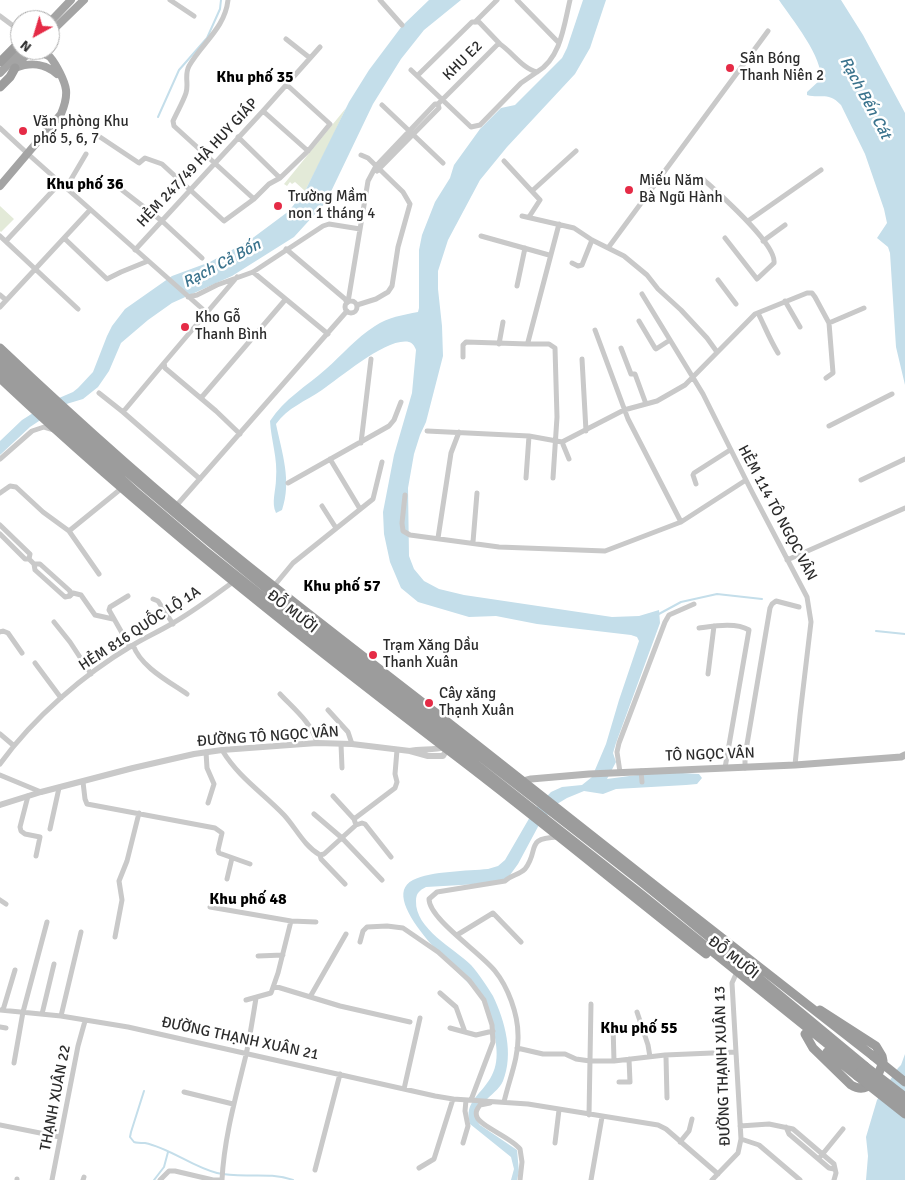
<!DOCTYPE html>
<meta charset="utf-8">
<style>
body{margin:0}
#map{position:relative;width:905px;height:1180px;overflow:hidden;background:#fff;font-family:Signika,sans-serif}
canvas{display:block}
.north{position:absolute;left:10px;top:10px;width:50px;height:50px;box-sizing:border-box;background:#fff;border:1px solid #ababab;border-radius:50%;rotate:219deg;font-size:14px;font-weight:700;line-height:20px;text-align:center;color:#2c2c2c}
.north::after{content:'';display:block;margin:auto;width:18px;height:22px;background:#e52b46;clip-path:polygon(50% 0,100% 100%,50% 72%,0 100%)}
</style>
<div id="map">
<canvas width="905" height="1180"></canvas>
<div class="north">N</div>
</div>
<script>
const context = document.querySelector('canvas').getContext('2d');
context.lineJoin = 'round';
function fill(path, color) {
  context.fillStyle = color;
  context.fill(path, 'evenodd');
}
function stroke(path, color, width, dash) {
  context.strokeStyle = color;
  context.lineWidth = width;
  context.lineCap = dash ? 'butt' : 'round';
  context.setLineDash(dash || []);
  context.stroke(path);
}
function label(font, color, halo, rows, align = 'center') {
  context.font = font + ' Signika,sans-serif';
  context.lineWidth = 5;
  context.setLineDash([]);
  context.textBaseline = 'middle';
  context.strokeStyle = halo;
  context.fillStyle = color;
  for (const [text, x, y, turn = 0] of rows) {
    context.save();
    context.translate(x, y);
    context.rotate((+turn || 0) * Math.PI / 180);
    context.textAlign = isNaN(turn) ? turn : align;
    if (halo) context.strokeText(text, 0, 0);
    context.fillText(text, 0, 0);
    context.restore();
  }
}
const green = new Path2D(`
 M346 108 329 144 305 191 295 182 292 184 290 182 287 186 284 184Z
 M0 206 14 219 1 232 0 231Z`);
const water = new Path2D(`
 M429 0H461L424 30 401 59 373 104 326 202 294 237 232 276 172 303 148 320 121 343 109 371 98 387 83 399 63 405 30 427 0 455V441L22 420 52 401 73 392 78 388 93 372 107 336 112 326 125 309 172 276 210 262 250 240 289 211 306 189 349 102 369 70 402 26Z
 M583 0H606L590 48 575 74 507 147 480 180 448 240 438 271V289L442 326 443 356 426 422 420 435 414 454 408 488 409 556 414 569 424 581 439 589 464 595 612 617 639 616 659 610 660 623 616 743 613 753 616 762 607 779 652 773H682L699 774 702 778 697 784 686 785 616 789 603 794 584 791 567 798 557 804 540 823 518 864 510 875 505 880 496 883 426 887C420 890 416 893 416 901 415 929 454 948 471 965 479 974 487 986 493 996 505 1021 514 1054 503 1081 497 1096 465 1108 480 1125L517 1150 519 1172 517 1180H511L514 1169 511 1157 470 1124C463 1101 483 1094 492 1075 501 1058 495 1037 491 1019 490 1013 487 1004 483 998 469 981 373 900 413 880 431 871 468 871 488 869L498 866 505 860 534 810 551 792 562 787 582 785 592 777 606 744 619 700 639 641 637 637 631 635 537 624 496 616 469 617 418 602 401 588 390 562 384 534 383 512 394 455 412 393 416 350C415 347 413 343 409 342 387 337 340 378 322 390 306 401 287 408 276 424 282 453 292 481 282 510L276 513C271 503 276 490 276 479 278 459 271 440 270 421 284 399 307 386 326 369 342 355 356 338 375 326 388 317 403 315 418 312L419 308V250L422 235 435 202 450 178 454 165 480 129 501 108 515 105 562 58 567 48Z
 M779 0H841L863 35 905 113V385L896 347 890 253 888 247 877 238 887 223 884 209 865 154 841 105C828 91 821 99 807 95V92L820 80C825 59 791 18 779 0Z
 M905 1054V1180H866L868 1156 866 1137 877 1100 898 1068 901 1065Z`);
const stream = new Path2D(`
 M158 117 179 70 207 38 220 9 221 0
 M657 615 681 602 717 594 762 599
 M876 631 905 634
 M144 1091 131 1132 130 1137 134 1142C137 1143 141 1143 145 1143 170 1148 192 1167 217 1173 242 1179 268 1171 293 1180
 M154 1180 164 1167 168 1152`);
const minor = new Path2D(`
 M170 0 194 16
 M228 0C225 28 202 43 189 66 184 75 189 84 186 93 183 102 177 112 173 121L174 126 254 199
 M380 0 402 25
 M517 0 559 43
 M0 16 20 31
 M475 22 497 0
 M286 39 310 58
 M411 70 471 127 480 125 521 83 537 72
 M418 75 472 22H479L500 44
 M382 105 443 163
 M263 111 308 151
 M0 128 28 154 207 313
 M100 137 139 163 145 158 162 164 224 221 254 199 269 184 280 178 308 151 330 124 287 85
 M238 137 280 178
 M504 161 540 200 529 217
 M377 171 439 108 438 104
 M703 179C717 192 777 244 774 263L757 279 725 238
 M66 188 86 154
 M122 190 162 221 202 258
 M532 191 576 151
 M522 216 574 228 592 240 624 256 647 275 658 289 681 310 707 338 717 352
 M748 221 821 170
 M0 236 78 309
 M481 236 549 255
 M64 238 107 279 121 272 148 261
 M6 241 60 183
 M763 241 785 225
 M608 248 768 31
 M286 249 345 299 347 303
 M135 250 263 111 320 47
 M572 263 578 266 582 265 592 240
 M253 272 328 334
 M237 277 164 363 165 368 216 411 240 434
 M718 280 736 304
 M517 286 525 248
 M642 294 703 394 751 490 807 597 811 622 800 715 795 765
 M0 295 6 300
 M188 297 197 295 217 285 253 272 323 226 329 224 360 229
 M785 301 800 327
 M345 307a6 6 0 1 1 12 0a6 6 0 1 1-12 0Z
 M348 302 368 181 376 166 435 104H438L497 45 500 44C512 52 523 69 537 72 561 58 564 25 570 0
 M357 305 376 299 388 292 392 286 398 247 410 204 403 192 368 158 361 155
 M0 307 90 210
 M758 313C765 327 770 340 778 353
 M639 321 655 348 656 349 670 340
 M595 330 628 419 681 522
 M499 344 503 322
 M463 357V345L466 342 528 344
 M582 359 586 431
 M164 363 123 412 200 479
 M826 378 833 373 829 323
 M99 393 123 412
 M201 398 285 300
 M646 404 657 401 685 385 755 314 807 293H812L815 297 829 323 864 308
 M829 426 892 394
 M427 431 529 436 562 442 624 410 646 404 635 374H631L621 348
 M562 442 569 459
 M361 443 371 359
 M0 459 32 431 44 427 54 430
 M330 459 360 509
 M526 478 529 436
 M553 478 557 417 555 348 549 344H528V342L559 224
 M861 480 905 459
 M288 483 389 426 394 420 401 402
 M696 484 693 475 694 473 730 450
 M0 493 10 486 16 487 43 512 69 531 99 574
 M405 495 402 523 403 531 410 535 499 547 605 551 681 522 746 480
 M176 506 347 311
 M322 506 336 528
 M0 525 30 554 29 559H25L0 534
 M69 531 122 488
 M438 538 451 453 459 432
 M473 542 477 493
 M29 559 34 564 35 570 65 597 70 596V591L40 564H34
 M787 560 905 508
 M274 586 293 563 373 499 382 462
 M70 596 73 593 81 595 95 615 113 619
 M128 596 110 607 109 610 130 647
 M153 599 158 601 173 624
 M54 622 70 642 91 674
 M699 628C714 626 736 622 749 630L725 768
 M0 632 3 631 8 633 22 653
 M133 645C141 667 168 681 187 694
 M35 663 61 698
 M708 674 714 626
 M280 694C294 709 312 723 317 743
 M328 710 348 732 352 744
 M0 734 13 745
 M341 744 342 768
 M222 750C239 778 262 792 284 815 296 828 304 846 320 855L324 854 356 825 354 819 333 796
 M206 752 207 768 214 784 208 803
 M0 764C33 718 84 674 133 645 146 637 160 631 173 623 194 611 214 596 233 582
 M745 768V756L770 608 772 604 776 601 799 607
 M641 771 642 782
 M620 772 617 752 619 743 665 622 669 615 694 604
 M0 775 41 792
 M83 782 85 799 87 804 215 828 222 833 218 850 219 853 250 864
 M28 796 20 827 21 831 25 834 40 837 36 856
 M314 814 342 838 382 880
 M354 819 395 788 397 782 395 774 397 750
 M356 825 362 823 365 824 391 857
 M50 829 59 788
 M320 855 321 859 345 884
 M227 879 232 858
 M0 900 6 904
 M210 907 291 921
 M457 935 493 913 521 942
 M115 937 122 900 119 881 127 861 139 813
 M360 942 363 931 367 927 387 926 403 928 438 952 469 980 484 1000 492 1025 493 1042 471 1100
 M258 956 283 955
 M274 986 340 1006 410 1022
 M440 993 456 1007 465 1032
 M310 997 346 934
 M246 1000 271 993 278 973 291 921 316 922
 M0 1010 61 1016 128 1027 435 1096 453 1099 528 1104 658 1125 666 1129 718 1174
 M3 1010 15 970
 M637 1012 648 1045 650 1057
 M42 1014 54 964
 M61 1016 81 932
 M605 1023H610L613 1025 614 1061
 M0 1027 6 1028
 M450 1028 476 1035 493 1031
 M517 1048 543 1054H565L576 1059 590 1061H614L665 1055 666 1057 667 1098
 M665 1055 736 1052
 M14 1063 23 1012 47 922
 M619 1082H630L629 1059
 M404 1089 420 1018
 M184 1092 233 1104
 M504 1102C509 1080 519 1057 518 1035 518 1014 508 987 495 971 481 953 429 919 429 899L437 892 505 881C511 875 519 875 525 869 540 850 524 838 558 837
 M490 1103 480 1105C477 1109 475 1112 477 1117 480 1126 512 1138 520 1149L522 1162 520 1180
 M589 1115 591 1004
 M0 1125 60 1137
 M740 1126 769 1124 793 1129 834 1164 836 1173 834 1180
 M786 1127 789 1134 829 1168 834 1169
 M741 1139 759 1145 800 1180
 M680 1142 689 1131 692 1119
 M463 1143 468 1126 465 1111 466 1100
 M555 1143 559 1110
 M821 1156 843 1129
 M419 1168 434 1159 453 1099
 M315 1170 340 1074
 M17 1180V1179
 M52 1180 78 1046 85 1021
 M83 1180 84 1177
 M160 1180 169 1171H175L213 1180H221
 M222 1180C224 1138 236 1096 246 1055 250 1036 253 1017 256 998
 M591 1180 602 1117
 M712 1180 738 1153 741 1139 732 983 737 972`);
const tertiary = new Path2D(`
 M0 805 41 792 133 768 194 754 222 750 317 743 352 744 410 751 428 756H443L446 751 445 747C433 751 421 748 410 751`);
const secondary = new Path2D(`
 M520 782 531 779 589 774 795 765 901 757 905 755`);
const primary = new Path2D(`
 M50 22 71 0
 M50 33 84 0
 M16 66 31 50
 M15 68C31 62 44 63 57 74
 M0 73 22 50
 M0 186 61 114C64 107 67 99 66 90 65 81 56 64 50 57 45 53 37 52 31 50`);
const trunk = new Path2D(`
 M22 50H31
 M0 62 20 42
 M0 87 10 77 15 68
 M0 348C76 420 155 491 237 557 316 621 397 682 477 745 609 849 740 953 873 1056
 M0 357C200 547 423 710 639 880 715 941 790 1004 865 1066
 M0 368 138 494 204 550 273 605 642 895 861 1071
 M0 378C140 510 291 630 444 747 533 814 619 886 706 954
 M805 1034 813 1048 851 1085C869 1096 879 1076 883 1061L882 1056 876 1046 820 1010
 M827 1052 857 1076`);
const trunkBridge = new Path2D(`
 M873 1056 905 1082
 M865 1066 905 1097
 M861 1071 905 1106
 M857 1076 905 1114`);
const markers = [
 [730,68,5,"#e52b46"],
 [23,131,5,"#e52b46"],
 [629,190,5,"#e52b46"],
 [278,206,5,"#e52b46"],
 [185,327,5,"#e52b46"],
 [373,655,5,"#e52b46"],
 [429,703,5,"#e52b46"]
];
const poiNames = [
 ["Sân Bóng",740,59],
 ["Thanh Niên 2",740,76],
 ["Văn phòng Khu",33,122],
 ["phố 5, 6, 7",33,139],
 ["Miếu Năm",639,181],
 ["Bà Ngũ Hành",639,198],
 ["Trường Mầm",288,197],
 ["non 1 tháng 4",288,214],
 ["Kho Gỗ",195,318],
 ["Thanh Bình",195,335],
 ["Trạm Xăng Dầu",383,646],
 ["Thanh Xuân",383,663],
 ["Cây xăng",439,694],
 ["Thạnh Xuân",439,711]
];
const streetNames = [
 ["KHU E2",463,61,-45],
 ["HẺM 247/49 HÀ HUY GIÁP",198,163,-47],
 ["HẺM 114 TÔ NGỌC VÂN",777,513,62],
 ["ĐỖ MƯỜI",292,612,38],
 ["HẺM 816 QUỐC LỘ 1A",140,629,-33],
 ["ĐƯỜNG TÔ NGỌC VÂN",268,737,-4],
 ["TÔ NGỌC VÂN",710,755,-2],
 ["ĐỖ MƯỜI",733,958,38],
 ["ĐƯỜNG THẠNH XUÂN 21",240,1039,12],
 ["ĐƯỜNG THẠNH XUÂN 13",723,1066,-92],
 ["THẠNH XUÂN 22",56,1098,-79]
];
const neighbourhoodNames = [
 ["Khu phố 35",255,78],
 ["Khu phố 36",85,185],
 ["Khu phố 57",342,587],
 ["Khu phố 48",248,900],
 ["Khu phố 55",639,1029]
];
const waterNames = [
 ["Rạch Bến Cát",865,98,62],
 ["Rạch Cả Bốn",222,264,-28]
];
fill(green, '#e3ead8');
fill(water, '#c4deea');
stroke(stream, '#c4deea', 2);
stroke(minor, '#c9c9c9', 5);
stroke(tertiary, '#c9c9c9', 6);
stroke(secondary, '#b6b6b6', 7);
stroke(primary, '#a4a4a4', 8);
stroke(trunk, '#9c9c9c', 9);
stroke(trunkBridge, '#9c9c9c', 9);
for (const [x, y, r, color] of markers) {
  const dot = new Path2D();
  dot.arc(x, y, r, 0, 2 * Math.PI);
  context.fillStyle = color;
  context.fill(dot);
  stroke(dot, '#fff', 2);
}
label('15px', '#2c2c2c', '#fff', poiNames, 'left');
label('15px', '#2c2c2c', '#fff', streetNames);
label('bold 16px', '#000', '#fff', neighbourhoodNames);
label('italic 16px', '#3a738d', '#fff', waterNames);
</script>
